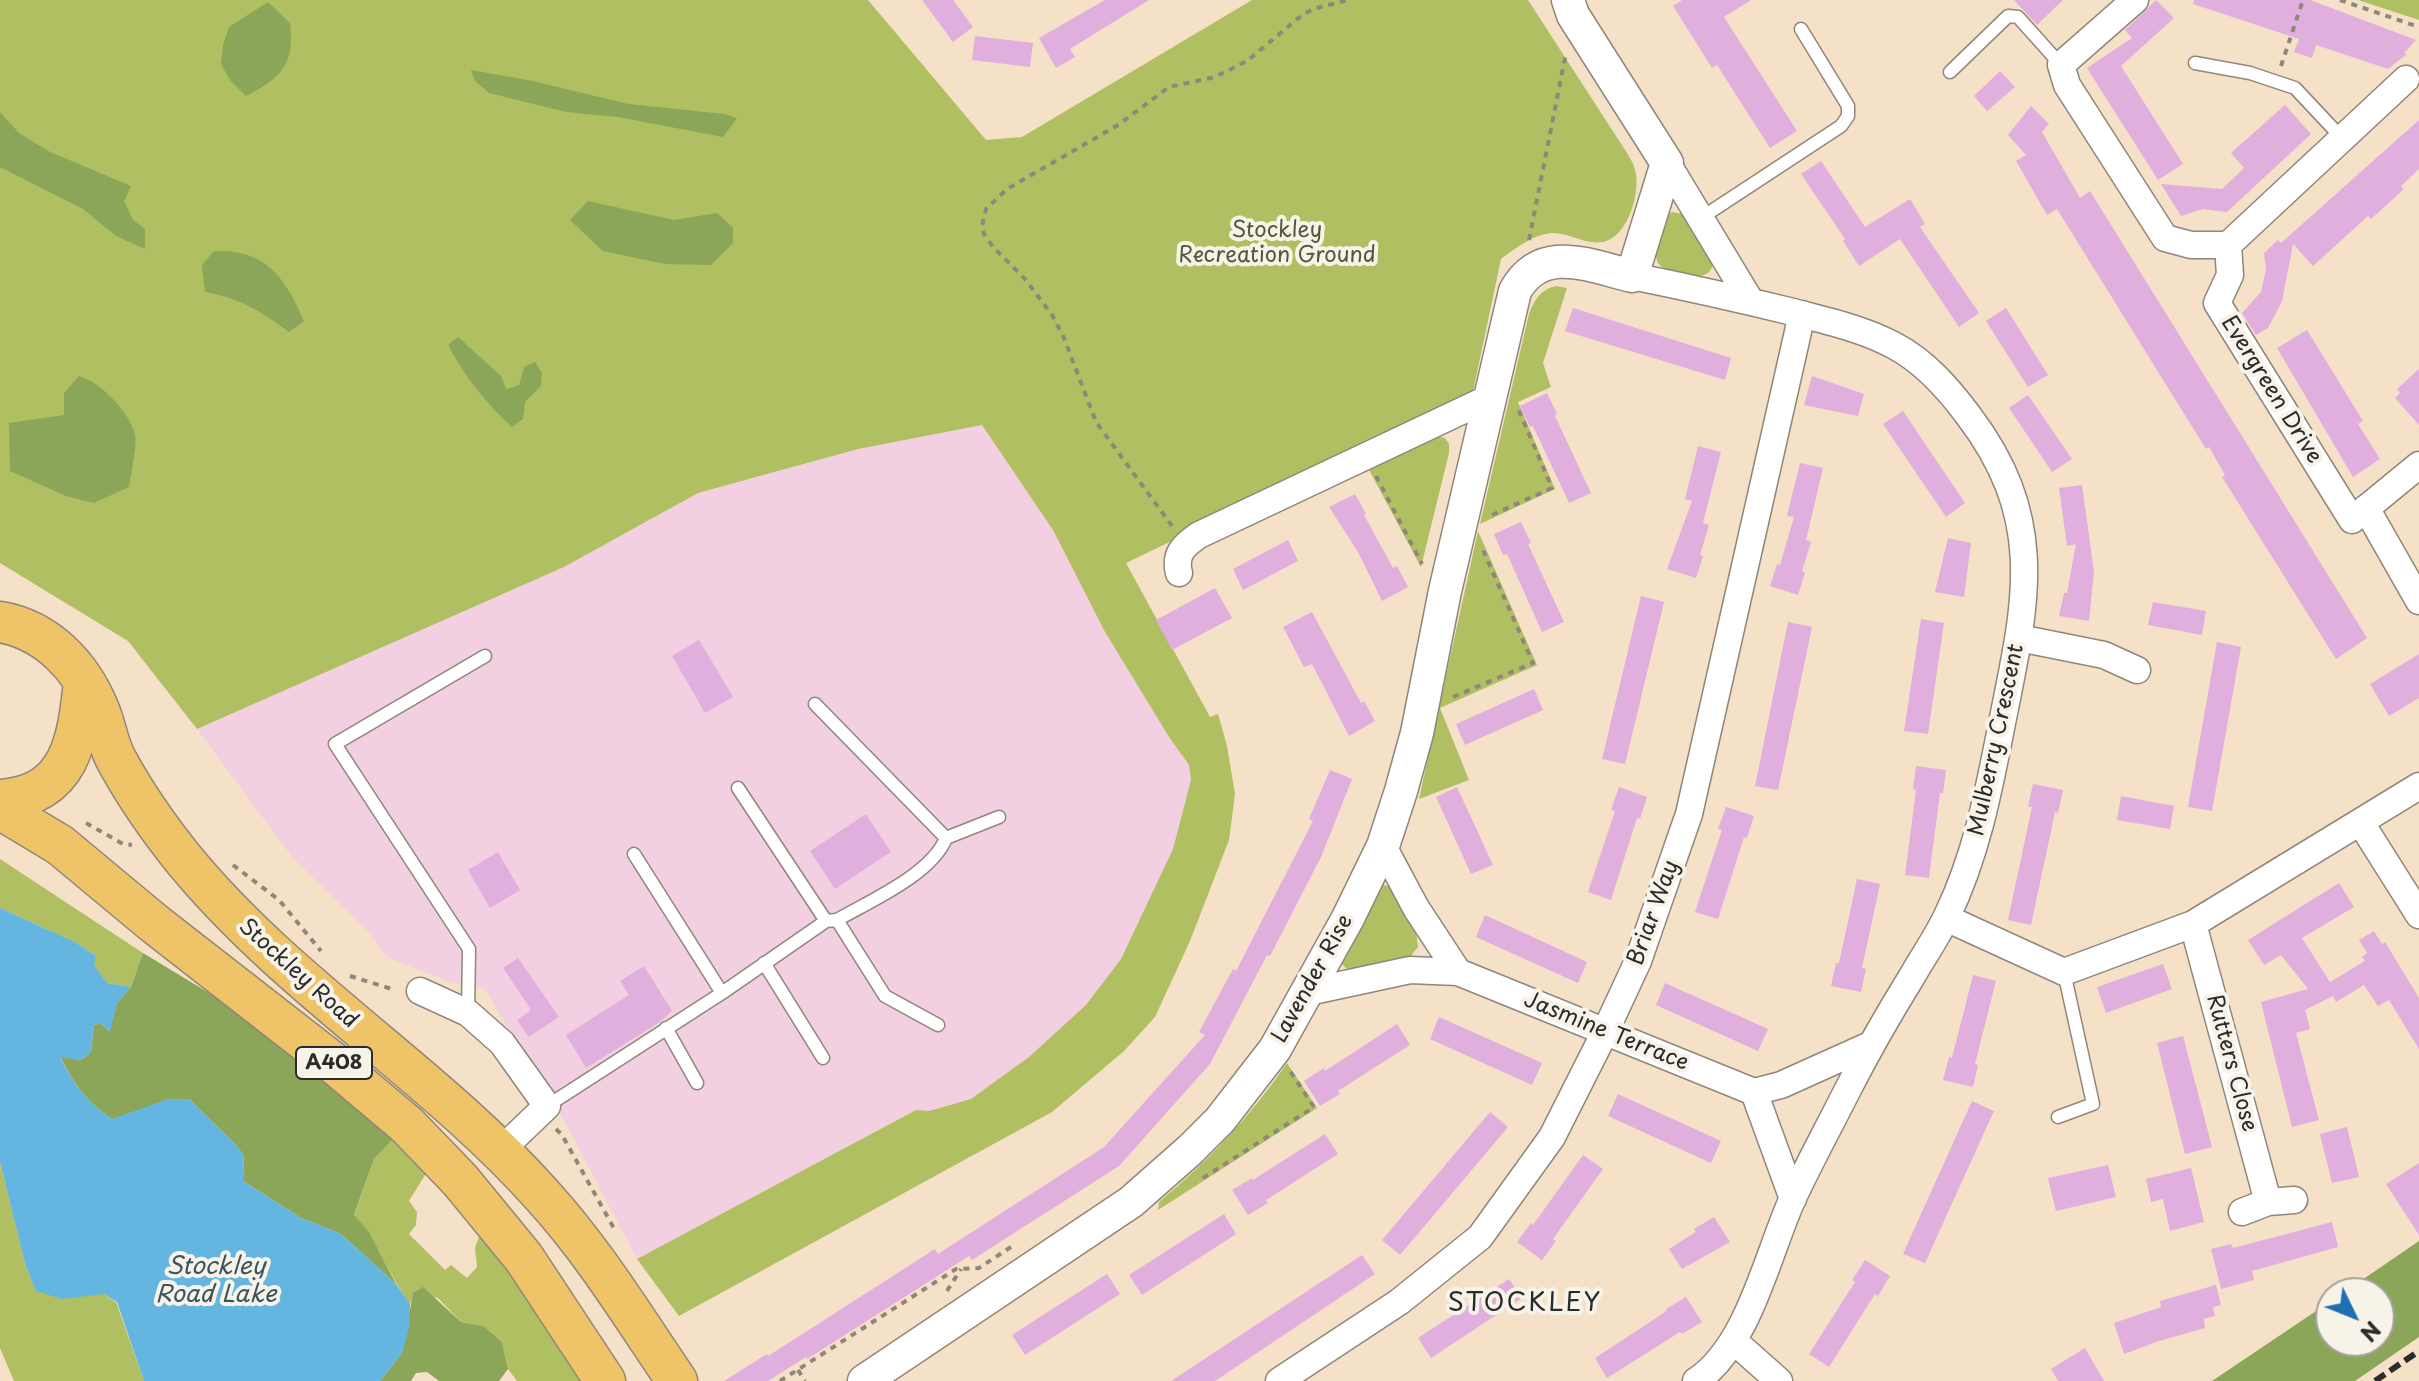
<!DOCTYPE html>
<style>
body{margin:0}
#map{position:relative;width:2419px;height:1381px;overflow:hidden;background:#f5e0c8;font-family:"Playpen Sans",sans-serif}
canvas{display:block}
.north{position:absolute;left:2315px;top:1277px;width:80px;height:80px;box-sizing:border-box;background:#f7f3e8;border:2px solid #a5a39c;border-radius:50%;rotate:133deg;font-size:22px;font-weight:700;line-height:32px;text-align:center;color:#2b2b2b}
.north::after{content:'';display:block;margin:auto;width:28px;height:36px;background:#1f6fb2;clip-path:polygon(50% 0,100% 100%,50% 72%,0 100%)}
</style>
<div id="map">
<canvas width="2419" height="1381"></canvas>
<div class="north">N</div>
</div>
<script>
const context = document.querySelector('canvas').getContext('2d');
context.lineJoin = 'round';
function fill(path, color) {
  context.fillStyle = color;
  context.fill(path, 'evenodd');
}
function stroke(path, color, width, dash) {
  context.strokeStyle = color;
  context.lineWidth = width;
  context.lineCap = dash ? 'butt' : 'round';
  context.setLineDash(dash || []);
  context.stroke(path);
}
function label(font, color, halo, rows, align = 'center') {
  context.font = font + ' "Playpen Sans",sans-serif';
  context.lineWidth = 8;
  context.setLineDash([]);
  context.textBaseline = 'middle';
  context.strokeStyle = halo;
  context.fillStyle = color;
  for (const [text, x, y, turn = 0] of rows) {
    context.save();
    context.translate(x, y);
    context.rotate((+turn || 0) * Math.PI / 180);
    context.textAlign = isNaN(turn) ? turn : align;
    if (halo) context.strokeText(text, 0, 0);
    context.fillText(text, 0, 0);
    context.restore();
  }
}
const built = new Path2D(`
 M982 425 1053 530 1105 632 1169 737 1189 765 1191 780 1173 849 1121 959 1086 1005 1030 1057 971 1099 929 1111 915 1110 637 1259 565 1122 484 988 451 982 388 958 368 932 292 857 197 729 564 567 698 493 858 449Z`);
const green = new Path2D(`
 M0 0H868L986 140 1022 137 1252 0H1528L1627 153C1630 158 1634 164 1635 170 1641 190 1629 234 1606 241 1588 247 1569 232 1551 233 1532 235 1516 248 1501 259L1472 396 1126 563 1210 717 1218 714 1227 746 1235 794 1229 840 1190 941 1155 1017 1124 1051 1052 1112 679 1316 637 1259 916 1110 929 1111 971 1099 1029 1057 1086 1005 1121 959 1173 849 1191 780 1189 765 1169 737 1105 632 1053 530 982 425 858 449 698 493 564 567 197 729 128 641 0 563Z
 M2358 0H2419V20Z
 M1672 212 1683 214 1713 264C1711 272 1707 275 1699 276 1668 269 1647 274 1660 235 1663 226 1664 218 1672 212Z
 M1556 286 1567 288 1543 363 1551 387 1518 402 1555 489 1480 524 1529 314C1534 300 1541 289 1556 286Z
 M1437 436 1445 438 1449 444V453L1421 567 1367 466Z
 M1478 531 1537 665 1440 708 1469 780 1419 799Z
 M0 859 143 953 131 987 107 983 93 965 96 956 75 942 0 908Z
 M1381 884 1390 887 1416 931 1418 947 1409 958 1351 970 1346 968 1340 962Z
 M1287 1063 1317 1108 1158 1210 1159 1202C1208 1161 1251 1116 1287 1063Z
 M395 1137 428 1170 409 1201 417 1212 416 1225 409 1234 445 1270 451 1265 467 1278 477 1267 475 1248 480 1234 495 1248 582 1381H517L508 1369 502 1342 484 1326 461 1322 438 1298 414 1293 410 1304C389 1276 378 1241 354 1216L374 1159Z
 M0 1162 26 1267 36 1291 104 1294 116 1302 144 1381H14L0 1348Z`);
const forest = new Path2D(`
 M268 2 290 23C295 65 281 78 246 96L230 80 221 64 223 45 229 27Z
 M471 70 533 81 628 104 724 114 737 118 723 137 618 117 566 112 489 93 475 81Z
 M0 112 19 133 50 152 131 186 124 201 133 220 145 229V249L116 236 83 209 0 167Z
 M588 201 674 220 717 213 733 228V243L711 265 665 264 603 251 570 220Z
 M214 251C267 249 285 278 304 321L289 332C259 310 242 299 205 292L202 265Z
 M458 337 501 376 506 389 519 385 524 367 535 362 542 373 541 386 525 402 523 419 512 427C485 402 465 377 448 345Z
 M79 376C101 382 130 413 135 435 137 447 131 474 129 487L94 503 66 496 10 471 9 423 64 415V393Z
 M143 953 229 1005 395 1137 374 1159 354 1215 369 1232 396 1284 341 1234 301 1218 243 1181 244 1156 236 1145 189 1099 112 1119C88 1104 72 1082 60 1056L81 1060 91 1052 94 1025 101 1023 109 1031 117 1003 131 987Z
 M2419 1241V1337L2355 1381H2212L2331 1301V1341H2379V1293H2343Z
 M423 1287 461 1322 484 1326 502 1342 508 1369 499 1381H439L427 1372 416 1373 411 1381H380L402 1353 413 1293Z`);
const water = new Path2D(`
 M0 908 75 942 96 956 94 965 107 983 131 987 117 1003 110 1032 101 1023 94 1025 91 1052 81 1060 60 1057C72 1082 89 1105 112 1119L168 1099H189L236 1145 244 1156 243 1181 301 1218 341 1234 396 1284 410 1304 409 1328 402 1353 380 1381H144L117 1302 104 1294 62 1299 36 1291 26 1267 0 1162Z`);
const building = new Path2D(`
 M922 0H953L973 27 953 42Z
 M1105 0H1149L1070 49 1075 57 1056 68 1039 38Z
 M1682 0H1751L1724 17 1797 131 1770 148 1717 65 1712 68 1673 6Z
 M2014 0H2063L2037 25Z
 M2156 0 2174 18 2121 66 2183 164 2158 180 2087 68 2132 38 2125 30Z
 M2194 0H2310L2416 40 2404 53 2407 54 2388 69 2316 45 2312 58 2294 52 2299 39 2193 4Z
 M975 36 1033 43 1030 67 972 60Z
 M2000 71 2015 87 1987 111 1974 96Z
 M2285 105 2311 134 2227 212 2203 209 2181 216 2161 184 2222 189 2244 168 2231 153Z
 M2031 106 2049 124 2042 132 2080 198 2090 191 2367 638 2336 659 2222 477 2225 475 2209 447 2206 449 2057 209 2047 215 2016 161 2026 155 2008 135Z
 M2419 120V169L2401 186 2404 189 2371 219 2368 216 2313 266 2293 244 2282 301 2268 328 2256 335 2242 313 2261 292 2266 269 2264 253 2278 240 2281 243Z
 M1821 161 1865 227 1910 199 1925 224 1920 227 1979 313 1959 327 1900 239 1859 266 1843 241 1845 239 1801 174Z
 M1573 308 1731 358 1725 380 1565 331Z
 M2006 308 2048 375 2028 387 1986 321Z
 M2307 330 2363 421 2358 424 2380 459 2353 477 2277 348Z
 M2419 369V425L2395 398 2400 393 2397 389Z
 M1812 376 1864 394 1858 416 1804 405Z
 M1547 393 1557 414 1555 416 1591 493 1569 503 1533 426 1530 427 1520 406Z
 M2028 395 2072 459 2052 472 2009 408Z
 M1903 411 1965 503 1946 517 1883 424Z
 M1698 446 1721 452 1703 523 1709 525 1700 555 1703 556 1696 578 1667 569 1692 501 1685 499Z
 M1800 463 1823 468 1806 540 1811 542 1802 571 1805 573 1798 595 1770 586 1777 564 1780 565 1794 517 1787 516Z
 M2082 485 2094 572 2089 621 2059 616 2064 593H2067L2076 544 2067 546 2059 488Z
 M1355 494 1366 514 1364 515 1393 568 1397 566 1408 587 1382 601 1358 552 1329 507Z
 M1521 522 1531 543 1528 544 1564 622 1542 632 1507 554 1503 555 1494 534Z
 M1948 538 1971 543 1964 597 1935 592Z
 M1288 540 1298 561 1243 590 1233 569Z
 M1215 588 1232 618 1172 650 1156 620Z
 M1641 596 1664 602 1625 764 1602 759Z
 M2153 602 2206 611 2202 635 2148 625Z
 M1312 612 1361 703 1364 701 1375 721 1349 736 1312 664 1304 667 1283 627Z
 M1921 619 1944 623 1928 734 1904 731Z
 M1788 622 1812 627 1778 790 1755 786Z
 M699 640 733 697 705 713 672 656Z
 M2217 642 2241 647 2212 811 2188 807Z
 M2419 654V698L2389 716 2370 684Z
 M1534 689 1543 710 1465 745 1456 724Z
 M1916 766 1946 770 1943 793H1940L1929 878 1905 875 1916 790 1913 789Z
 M1330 770 1352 779 1321 857 1270 956 1267 955 1210 1064 1119 1166 972 1260 969 1256 807 1359 806 1357 768 1381H724L767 1354 768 1356 935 1249 938 1254 1104 1147 1205 1035 1199 1032 1233 969 1236 971 1313 821 1309 819Z
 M2033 784 2063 790 2058 813 2055 812 2031 925 2008 920 2032 807H2028Z
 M1457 787 1493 865 1471 874 1436 797Z
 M1619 787 1647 797 1640 819 1637 818 1611 900 1588 892 1615 811 1611 810Z
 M2121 796 2174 806 2170 829 2117 820Z
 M1726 807 1754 816 1747 838 1744 837 1718 919 1695 912 1722 830 1718 829Z
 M866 814 891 852 835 889 810 851Z
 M498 852 520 890 490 908 468 870Z
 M1857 879 1880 884 1862 968 1866 969 1861 992 1831 986 1836 963H1839Z
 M2339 883 2354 907 2302 938 2330 982 2365 961 2362 957 2367 953 2359 940 2374 931 2382 944 2385 942 2419 998V1049L2389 1000 2378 1006 2364 985 2336 1002 2333 996 2305 1010 2310 1029 2296 1033 2319 1120 2292 1127 2261 1002 2308 989 2281 955 2264 965 2248 940Z
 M1485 915 1587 962 1578 983 1476 937Z
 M518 958 559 1017 529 1037 517 1020 530 1011V1008L503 968Z
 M2163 964 2172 989 2106 1013 2097 987Z
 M644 966 672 1011 658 1023 586 1068 566 1035 629 995 620 981Z
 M1973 975 1996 981 1975 1064 1978 1065 1973 1087 1943 1080 1949 1057 1952 1058Z
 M1665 983 1768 1029 1758 1051 1656 1005Z
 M1439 1017 1542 1063 1532 1085 1430 1039Z
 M1397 1024 1410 1045 1338 1091 1340 1094 1320 1106 1304 1081 1324 1068 1325 1071Z
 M2183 1036 2212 1147 2185 1154 2157 1043Z
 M1618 1094 1721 1141 1711 1163 1608 1116Z
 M1972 1101 1994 1111 1925 1263 1903 1254Z
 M1490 1112 1508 1127 1400 1255 1382 1240Z
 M2347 1127 2359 1177 2332 1183 2320 1134Z
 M1325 1134 1338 1154 1266 1200 1268 1203 1248 1215 1232 1190 1252 1178 1253 1180Z
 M1583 1155 1603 1169 1553 1239 1556 1241 1542 1260 1517 1242 1531 1223 1533 1225Z
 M2419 1163V1235L2386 1184Z
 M2108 1165 2116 1197 2056 1211 2048 1178Z
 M2191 1168 2204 1222 2170 1231 2163 1199 2151 1202 2146 1179Z
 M1224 1214 1236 1234 1142 1295 1129 1275Z
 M1714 1217 1730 1242 1682 1269 1669 1249 1696 1232 1694 1229Z
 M2332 1222 2338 1247 2252 1271 2254 1280 2221 1289 2211 1249 2231 1244 2233 1248Z
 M1362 1255 1375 1274 1215 1381H1171Z
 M1865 1260 1890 1276 1878 1296 1875 1294 1829 1367 1809 1354 1855 1282 1852 1280Z
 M1107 1274 1120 1294 1025 1355 1012 1335Z
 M1509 1279 1522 1298 1431 1358 1418 1338Z
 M2216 1285 2221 1305 2213 1307 2215 1316 2204 1319 2205 1328 2159 1341 2124 1354 2114 1323 2161 1307 2160 1301Z
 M1686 1297 1702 1322 1682 1334 1680 1332 1607 1378 1595 1358 1667 1311 1666 1309Z
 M2085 1348 2104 1381H2058L2051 1369Z`);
const path = new Path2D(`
 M2340 0 2419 27
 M2281 66 2303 0
 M1529 240 1566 53
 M1376 476 1422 564
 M1492 515 1552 488 1517 406
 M1172 526 1096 422 1064 338 1052 315 1025 279 993 247 984 234 982 226 986 209 1007 189 1118 125 1169 87 1215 77 1247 61 1301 16 1313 9 1348 0
 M1453 697 1533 663 1483 550
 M86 823 123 844 132 845
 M233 865 279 900 321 951
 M350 976 395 990
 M556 1129 562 1135 616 1232
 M1203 1178 1314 1107 1290 1071
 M947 1291 961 1269
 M798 1370 805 1381
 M780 1381 956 1269 979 1268 1014 1245`);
const service = new Path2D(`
 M2195 63 2250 73 2295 88 2341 137
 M1950 72 2008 16 2018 17 2061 65
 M1701 218 1841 126 1848 116V106L1801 29
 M815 704 946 838C932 874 870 901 837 920L826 921
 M946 838 999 817
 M837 920 885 996 938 1025
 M764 963 823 1058
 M722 993 826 921 738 788
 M468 1013 469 949 335 744 485 656
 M666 1028 697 1083
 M547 1106 722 993 634 854
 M2058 1117 2093 1104 2064 972`);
const minor = new Path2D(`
 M2135 0 2061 65 2067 85 2165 238 2191 245H2228L2230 275 2217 303 2352 520 2419 465
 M1667 163 1751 302
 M2228 245 2406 79
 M1632 276C1686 287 1740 299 1793 312 1827 321 1864 329 1895 346 1925 362 1948 388 1968 415 2048 520 2026 603 2002 723 1989 789 1977 854 1947 916 1937 937 1923 957 1911 978 1888 1015 1867 1052 1847 1091 1829 1127 1809 1163 1792 1200 1767 1256 1748 1347 1696 1381
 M2366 508 2419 601
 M1179 573C1174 554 1184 545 1199 535L1489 398
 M2019 638 2104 655 2137 670
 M2361 823 2419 915
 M1383 846 1416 908 1458 972
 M1946 918 2064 972 2193 924 2419 786
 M2193 924 2268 1202
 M420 991 468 1013 502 1043 547 1106 499 1152
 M1308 992 1410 970 1458 972 1754 1092 1781 1085 1870 1045
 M1754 1092 1793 1199
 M2242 1212 2268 1202 2294 1200
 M1735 1342 1779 1381
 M1279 1381 1399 1302 1480 1237 1552 1137 1605 1032 1638 961 1689 814 1802 314`);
const tertiary = new Path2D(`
 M864 1381 1131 1202 1190 1150 1220 1120 1275 1049 1348 918 1383 846 1401 791 1417 733 1445 591 1515 291C1542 243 1590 266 1632 276L1667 163 1573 15 1568 0`);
const primary = new Path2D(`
 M0 622C47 630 81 666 99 710 106 726 108 746 117 761 136 796 160 830 185 861 290 988 433 1073 542 1195 594 1252 634 1318 677 1381
 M0 800C71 795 78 740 84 681
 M0 809 60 845 155 924 336 1065 407 1125 460 1180 524 1258 605 1381`);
const rail = new Path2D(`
 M2375 1381 2419 1351`);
const shields = [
 [334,1063,76]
];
const shieldNames = [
 ["A408",334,1063]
];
const parkNames = [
 ["Stockley",1277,231],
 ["Recreation Ground",1277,256]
];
const streetNames = [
 ["Evergreen Drive",2271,390,58],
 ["Mulberry Crescent",1997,740,-78],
 ["Briar Way",1654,913,-70],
 ["Stockley Road",298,974,42],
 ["Lavender Rise",1313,979,-61],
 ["Jasmine Terrace",1606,1032,22],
 ["Rutters Close",2231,1063,75]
];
const waterNames = [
 ["Stockley",216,1267],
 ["Road Lake",216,1295]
];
const quarterNames = [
 ["STOCKLEY",1525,1304]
];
fill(built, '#f2cfe1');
fill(green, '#afbf62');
fill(forest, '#8ba658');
fill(water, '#64b5df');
fill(building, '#e1afdd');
stroke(service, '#90867a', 15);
stroke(minor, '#90867a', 29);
stroke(tertiary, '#90867a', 35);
stroke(primary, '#90867a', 43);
stroke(path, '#90867a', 4, [6, 6]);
stroke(service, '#fff', 12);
stroke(minor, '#fff', 26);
stroke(tertiary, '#fff', 32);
stroke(primary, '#efc469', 40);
stroke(rail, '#2b2b2b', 6, [12, 6]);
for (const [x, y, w] of shields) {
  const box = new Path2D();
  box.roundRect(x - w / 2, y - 16, w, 32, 6);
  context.fillStyle = '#f7f3e8';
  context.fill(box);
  stroke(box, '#2b2b2b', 2);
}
label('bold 20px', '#2b2b2b', null, shieldNames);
label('22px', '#53573c', '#f7f3e8', parkNames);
label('22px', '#2b2b2b', '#f7f3e8', streetNames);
label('italic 24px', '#3c5461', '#f7f3e8', waterNames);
context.letterSpacing = '2px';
label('26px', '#2b2b2b', '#f7f3e8', quarterNames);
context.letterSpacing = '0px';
</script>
